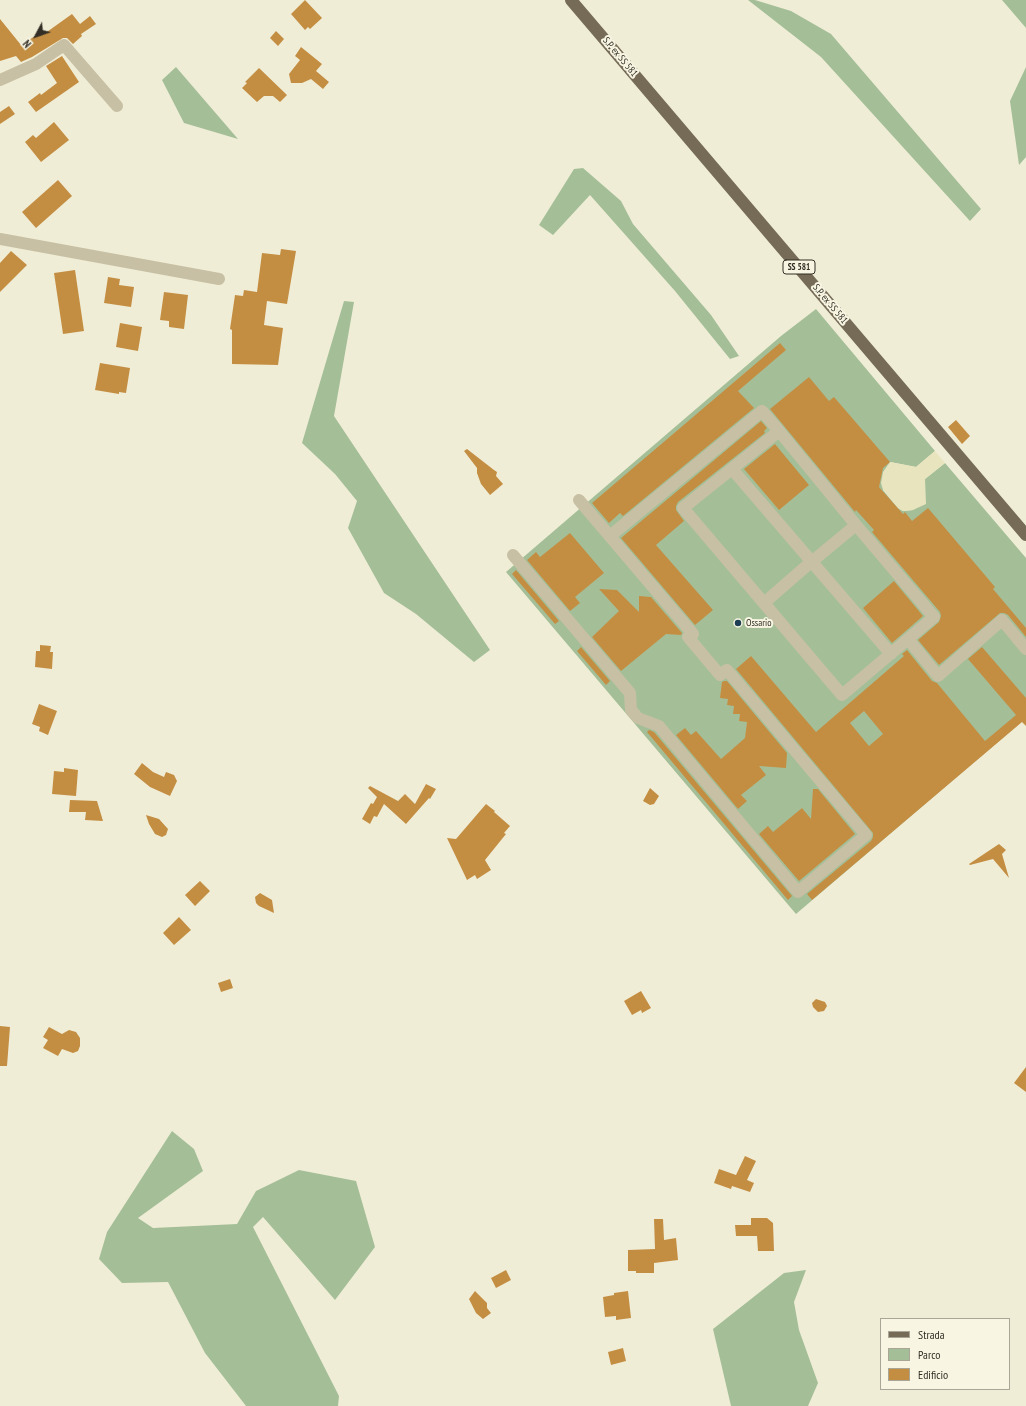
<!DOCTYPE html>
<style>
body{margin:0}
#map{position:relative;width:1026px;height:1406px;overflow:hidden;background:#f0edd7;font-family:"PT Sans Narrow",sans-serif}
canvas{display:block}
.legend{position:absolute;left:880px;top:1318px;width:130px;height:72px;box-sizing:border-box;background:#f8f6e3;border:1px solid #a9a697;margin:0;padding:5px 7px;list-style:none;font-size:12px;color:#332e25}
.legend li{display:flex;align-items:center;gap:8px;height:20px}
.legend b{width:20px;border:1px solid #a9a697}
.north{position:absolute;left:16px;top:16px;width:40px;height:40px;-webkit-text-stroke:3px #f8f6e3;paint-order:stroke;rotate:229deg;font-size:11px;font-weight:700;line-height:16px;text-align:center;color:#332e25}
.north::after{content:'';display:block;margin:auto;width:14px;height:18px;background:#332e25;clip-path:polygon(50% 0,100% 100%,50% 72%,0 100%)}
</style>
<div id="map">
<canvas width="1026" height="1406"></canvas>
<ul class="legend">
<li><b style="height:5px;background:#756b57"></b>Strada</li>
<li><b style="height:11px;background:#a4bf98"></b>Parco</li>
<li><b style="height:11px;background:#c48e42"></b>Edificio</li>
</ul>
<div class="north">N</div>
</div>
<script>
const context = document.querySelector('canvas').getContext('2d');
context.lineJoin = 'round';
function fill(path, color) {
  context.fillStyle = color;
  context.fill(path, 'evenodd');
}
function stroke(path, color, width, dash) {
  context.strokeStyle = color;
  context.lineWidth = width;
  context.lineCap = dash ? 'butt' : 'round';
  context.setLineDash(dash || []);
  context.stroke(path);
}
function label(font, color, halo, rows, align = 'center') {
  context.font = font + ' "PT Sans Narrow",sans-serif';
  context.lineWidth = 4;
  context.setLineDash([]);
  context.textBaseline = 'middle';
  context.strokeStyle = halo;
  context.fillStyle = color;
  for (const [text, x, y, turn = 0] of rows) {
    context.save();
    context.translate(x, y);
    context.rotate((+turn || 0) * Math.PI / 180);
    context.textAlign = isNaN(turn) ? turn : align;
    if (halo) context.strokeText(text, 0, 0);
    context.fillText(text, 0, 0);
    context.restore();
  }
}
const green = new Path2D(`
 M748 0H755L791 11 831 34 981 209 970 221 821 57Z
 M1002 0H1026V28Z
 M176 67 238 139 184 123 162 80Z
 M1026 67V157L1019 165 1010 101Z
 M583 168 621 201 633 224 711 315 739 356 730 359 675 291 590 195 553 235 539 225 574 169Z
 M344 301 354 302 334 416 490 650 474 662 416 614 384 593 348 528 357 501 335 474 302 443Z
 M816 309 935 451 916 467 890 462 883 490 898 508 903 511 913 510 925 479 945 463 1026 558V718L796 914 506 572 781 336Z
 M172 1131 194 1149 203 1171 138 1218 153 1228 237 1224 256 1191 299 1170 356 1181 375 1247 335 1300 263 1217 253 1227 339 1396 338 1406H246L205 1353 168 1282 122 1283 99 1259 107 1232Z
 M806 1270 794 1302 799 1330 818 1383 808 1406H731L713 1329 784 1273Z`);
const plaza = new Path2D(`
 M935 451 945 463 925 479 926 504 913 510 903 511 898 508 883 490 881 483 883 472 890 462 916 467Z`);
const building = new Path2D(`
 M305 0 322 18 310 29 308 27 305 30 291 14Z
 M72 14 80 24 90 16 96 24 81 34 82 36 73 44 67 38H63L32 57 21 62 16 56 0 61V19L21 45 43 31 44 34Z
 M276 31 284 39 278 46 270 38Z
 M301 47 322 64 316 71 329 82 323 89 311 79 302 83H291L289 74 300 60 295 56Z
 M62 56 79 82 36 112 28 102 40 93 41 95 57 83 46 66Z
 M259 68 287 95 280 102 273 96H264L257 102 242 88 247 83 245 82Z
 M9 106 15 114 0 124V112Z
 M54 122 69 140 41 162 25 142 33 135 36 138Z
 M58 180 72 196 36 228 22 212Z
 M281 249 296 251 287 304 267 301 264 325 283 328 278 365 232 364V330L230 329 235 295 243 296 244 290 257 292 262 253 280 255Z
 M11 251 27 265 0 292V263Z
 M75 270 84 331 63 334 54 273Z
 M108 277 120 279 119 285 134 287 131 307 104 303Z
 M164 292 188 295 184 329 169 327V321L160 320Z
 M120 323 142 327 138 351 116 347Z
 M780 343 786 350 738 391 754 408 623 516 620 513 609 523 592 503Z
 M100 363 130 368 126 393 119 392V394L95 390Z
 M809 377 829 401 834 397 890 462 883 468 879 487 903 514 905 512 912 521 928 508 995 587 993 589 1026 628V637L1008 615 1004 613H1000L939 665 918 640 939 622 941 616 940 612 872 532 874 530 856 510 855 512 770 409Z
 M956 420 970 436 962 444 948 427Z
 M761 421 767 428 764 431 765 433 678 502 676 506V510L684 521 656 545 713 610 695 625 621 538Z
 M775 444 809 485 779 510 744 469Z
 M467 449 494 470 497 472 496 476 503 484 490 495 481 484 477 473V468L464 451Z
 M570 533 604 573 575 597 580 603 570 611 527 560 536 552 540 557Z
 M516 570 559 621 555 624 512 574Z
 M894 581 923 616 892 643 863 608Z
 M599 589 617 590 639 612V596L651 597 682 633 681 635 666 634 621 671 592 637 619 611Z
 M40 645 51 646 50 652H53L52 669 35 667 36 651H40Z
 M581 647 610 681 606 685 577 651Z
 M982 647 1026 698V726L1022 722 812 900 807 894 871 841 873 837V833L736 669 751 656 816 732 904 656 902 654 907 650 932 681 937 683 985 741 1016 715 968 659ZM864 711 883 734 869 746 850 723Z
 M724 681H727L787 753 786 768 759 766 766 775 741 795 747 801 738 809 676 735 685 728 691 735 696 731 721 759 745 738 747 722 739 721 740 714H733L734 706 727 705 728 699 720 698 722 682Z
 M39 704 57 711 48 735 39 731 40 727 32 724Z
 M649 730 654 732 792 896 788 900 647 732Z
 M142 763 153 772 164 777 166 772 174 775 177 781 170 796 150 787 134 774Z
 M64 768 78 770 76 796 52 794 54 771 64 772Z
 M426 784 436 789 430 799 429 798 406 824 384 804 377 817 374 816 370 824 362 819 371 803 373 804 377 797 368 788 370 786 398 801 405 794 415 804Z
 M650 788 659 796 654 804 650 805 643 801Z
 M813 789H818L855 834 799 881 759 834 768 826 773 832 802 808 811 819Z
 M70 800 97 801 103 821 85 820 86 812H69Z
 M486 804 495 811 494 812 510 826 504 833 506 834 485 860 491 870 477 879 475 875 467 880 447 838 456 839Z
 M146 815 159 819 168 829 166 835 162 837 155 834 149 824Z
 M999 844 1006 850 1002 854 1009 878 993 859 970 865 969 864Z
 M200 881 210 891 195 906 185 895Z
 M260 893 272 900 274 913 259 906 256 903 255 897Z
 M179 917 191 930 174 945 163 933Z
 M230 979 233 988 221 992 218 983Z
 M641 991 651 1008 642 1013 641 1010 632 1015 624 1001Z
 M816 999 825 1002 827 1006 824 1011 818 1012 813 1007 812 1003Z
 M0 1026 10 1027 7 1066H0Z
 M49 1027 62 1034 69 1030 76 1032 80 1038V1046L78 1051 73 1053 62 1049 58 1056 43 1048 48 1040 43 1037Z
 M1026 1067V1092L1014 1083Z
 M745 1156 756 1161 747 1180 754 1183 750 1192 732 1186 731 1189 714 1183 719 1169 736 1175Z
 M751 1218H767L773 1223 774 1251H758L757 1236H736L735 1225H751Z
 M654 1219H663L664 1240 676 1238 678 1260 654 1263V1273H636V1271H628V1250L655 1249Z
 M506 1270 511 1280 496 1288 491 1278Z
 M475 1291 487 1303V1308L491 1313 483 1319 476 1313 469 1299Z
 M628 1291 631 1318 616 1320V1316L605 1317 603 1297 614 1295V1293Z
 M623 1348 626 1361 611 1365 608 1352Z`);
const street = new Path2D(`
 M0 80 36 64 64 45 117 106
 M0 239 219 279
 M779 431 856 525 934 617 842 695 683 508Z
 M732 469 891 654
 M610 536 762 411 779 431
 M513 555 630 693 631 710 638 718 659 726 798 892 866 835 727 670 720 675 688 637 693 634 579 500
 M815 559 856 525
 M764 603 811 562
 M908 639 938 676 1002 620 1026 649`);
const primary = new Path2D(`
 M571 0 1026 535`);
const markers = [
 [738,623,4,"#1c3d53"]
];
const shields = [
 [799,267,32]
];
const shieldNames = [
 ["SS 581",799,267]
];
const streetNames = [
 ["S.P. ex SS 581",620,57,50],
 ["S.P. ex SS 581",830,304,50]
];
const poiNames = [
 ["Ossario",746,623]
];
fill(green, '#a4bf98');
fill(plaza, '#e8e4be');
fill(building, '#c48e42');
stroke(street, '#c8c0a4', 12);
stroke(primary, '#756b57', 12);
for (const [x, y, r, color] of markers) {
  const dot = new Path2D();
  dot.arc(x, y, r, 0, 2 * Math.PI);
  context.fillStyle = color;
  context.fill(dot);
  stroke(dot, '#f8f6e3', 1.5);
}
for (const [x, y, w] of shields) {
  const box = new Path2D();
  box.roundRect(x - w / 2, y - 7, w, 14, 3);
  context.fillStyle = '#f8f6e3';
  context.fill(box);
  stroke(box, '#332e25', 1);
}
label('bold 9px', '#332e25', null, shieldNames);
label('10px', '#332e25', '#f8f6e3', streetNames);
label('10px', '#332e25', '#f8f6e3', poiNames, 'left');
</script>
